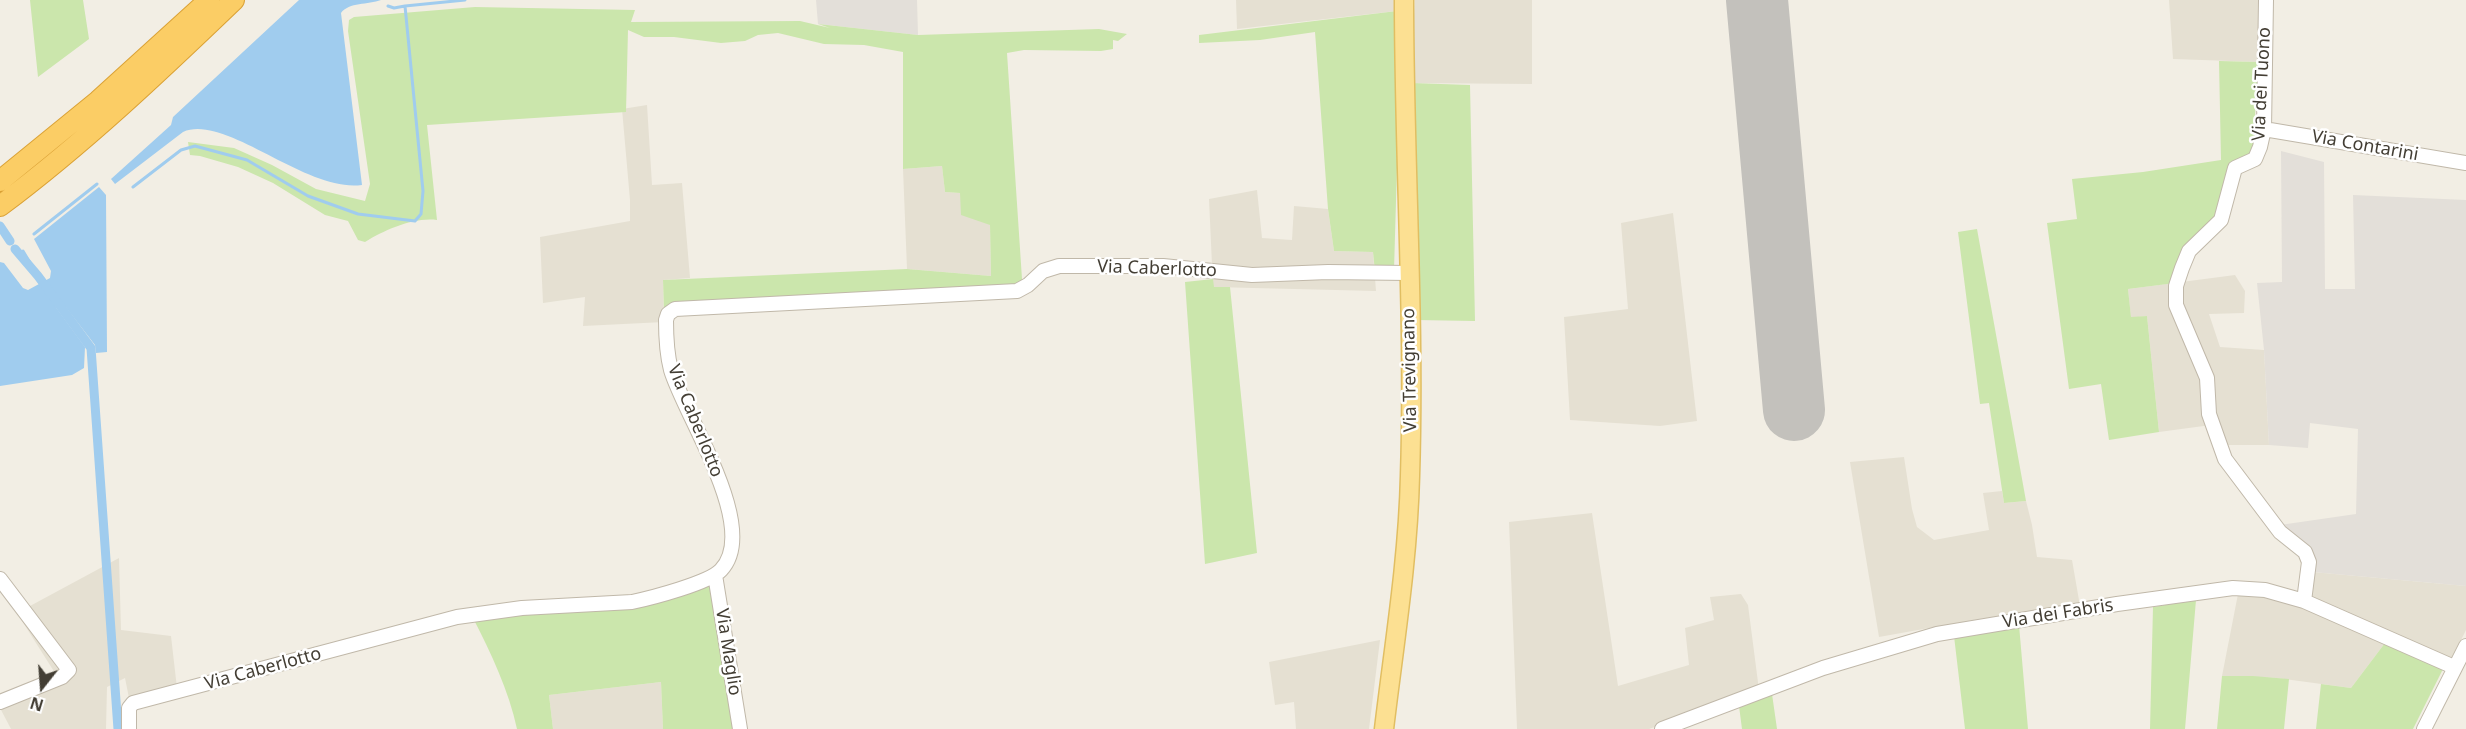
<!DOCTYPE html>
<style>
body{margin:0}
#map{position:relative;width:2466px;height:729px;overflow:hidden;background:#f2eee4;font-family:"Noto Sans",sans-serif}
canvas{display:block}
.north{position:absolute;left:12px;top:657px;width:60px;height:60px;-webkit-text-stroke:4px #fff;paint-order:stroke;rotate:197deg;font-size:16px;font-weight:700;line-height:24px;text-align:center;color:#433e34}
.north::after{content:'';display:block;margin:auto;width:21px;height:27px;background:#433e34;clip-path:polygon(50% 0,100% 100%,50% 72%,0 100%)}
</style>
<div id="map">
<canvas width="2466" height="729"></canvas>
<div class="north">N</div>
</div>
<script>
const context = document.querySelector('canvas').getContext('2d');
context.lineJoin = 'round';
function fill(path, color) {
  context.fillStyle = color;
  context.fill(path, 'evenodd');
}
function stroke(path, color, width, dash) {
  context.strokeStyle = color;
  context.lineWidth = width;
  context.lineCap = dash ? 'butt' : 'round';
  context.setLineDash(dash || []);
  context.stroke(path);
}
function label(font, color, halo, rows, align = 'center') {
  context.font = font + ' "Noto Sans",sans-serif';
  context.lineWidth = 5;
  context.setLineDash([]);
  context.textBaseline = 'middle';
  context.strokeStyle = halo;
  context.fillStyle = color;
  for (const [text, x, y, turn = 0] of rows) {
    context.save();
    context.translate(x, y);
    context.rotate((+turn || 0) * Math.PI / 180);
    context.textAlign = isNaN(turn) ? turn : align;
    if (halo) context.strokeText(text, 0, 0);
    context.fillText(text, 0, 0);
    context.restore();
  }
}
const residential = new Path2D(`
 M1236 0H1399L1397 11 1237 29Z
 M1415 0H1532V84L1412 83V46Z
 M2169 0H2260V62L2173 59Z
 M647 105 652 185 682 183 690 278 663 280 664 322 583 326 585 297 543 303 540 237 630 221V200L622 109Z
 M942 166 945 192 960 193 990 225 991 276 907 269 903 169Z
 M1257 190 1262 238 1292 240 1294 206 1328 209 1334 251 1373 252 1376 291 1213 287 1209 199Z
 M1673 213 1697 421 1660 426 1570 420 1564 317 1628 309 1621 223Z
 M2235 275 2245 291 2244 313 2209 314 2220 347 2264 350 2269 445H2216L2211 425 2159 432 2147 316 2131 318 2128 289Z
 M1904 457 1912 509 1917 527 1934 540 1989 530 1983 493 2002 491 2004 503 2026 501 2032 525 2037 557 2072 560 2080 606 1979 619 1879 637 1850 462Z
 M1592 513 1618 686 1689 665 1685 628 1714 620 1710 597 1741 594 1748 605 1759 690 1649 729H1517L1509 522Z
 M119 558 121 630 171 636 178 697 130 703 125 678 107 687 106 729H11L0 708 55 673 17 613Z
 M2313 572 2466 586V630L2452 658 2310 600Z
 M2253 593 2297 604 2385 643 2351 688 2277 678 2222 676 2238 594Z
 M1380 640 1369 729H1296L1294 702 1275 705 1269 662Z
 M661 682 663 729H553L549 695Z`);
const industrial = new Path2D(`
 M816 0H917L918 35 818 24Z
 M2281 151 2324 162 2325 289H2355L2353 195 2466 200V586L2313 572 2273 526 2356 514 2358 429 2310 423 2308 448 2269 445 2264 350 2257 283 2282 282Z`);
const green = new Path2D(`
 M30 0H83L89 39 38 77Z
 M475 7 635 10 631 22 800 21 830 28 818 24 918 35 1099 29 1127 34 1118 41 1113 40V49L1101 51 1024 50 1007 53 1023 294 664 312 663 280 907 269 991 276 990 225 961 215 960 193 945 192 942 166 903 169V52L864 45 824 44 778 33 758 35 745 41 721 43 674 37H644L628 30 626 112 427 125 437 220C413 217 385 230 365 242L358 240 348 221 325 215 273 183 238 167 200 156 190 155 188 142 234 148 272 165 316 189 365 201 370 184 348 31 349 20 354 17Z
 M1397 11 1398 133 1394 270 1375 272 1373 252 1334 251 1328 209 1315 32 1260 40 1199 43V35Z
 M2219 61 2260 62 2255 114 2258 123 2259 151 2235 170 2227 202 2186 267 2183 282 2128 289 2131 317 2147 316 2159 432 2109 440 2101 384 2069 389 2047 223 2077 219 2072 179 2143 172 2221 160Z
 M1412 83 1470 85 1475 321 1416 320Z
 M1977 229 2026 501 2004 503 1989 403 1980 404 1958 232Z
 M1213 279 1214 287H1230L1257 553 1205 564 1185 282Z
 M719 576 745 729H663L661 682 549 695 553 729H517C509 691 491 653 473 618L630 604Z
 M2196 600 2185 729H2150L2153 607Z
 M2019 625 2028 729H1965L1954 636Z
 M2385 643 2443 669 2413 729H2316L2321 684 2351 688Z
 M2222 676H2253L2289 679 2284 729H2217Z
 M1772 694 1777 729H1742L1739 706Z`);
const water = new Path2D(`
 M299 0H381C368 5 349 2 341 13L362 185C306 193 225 113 183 132L115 184 111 179 171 125 173 117Z
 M99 187 106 195 107 352 96 353 95 345 61 301 55 306 85 347 84 368 72 375 0 386V262L4 263 23 288 28 290 50 278 51 271 34 239Z`);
const stream = new Path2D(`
 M388 6 394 8 405 6
 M133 187 181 150 195 146 247 160 308 196 358 214 415 221 421 214 423 191 405 6 465 0
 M34 234 97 184
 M23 251 38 276`);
const canal = new Path2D(`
 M0 226 10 241
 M15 249 38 276 91 348 118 729`);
const runway = new Path2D(`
 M1757 0 1794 410`);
const minor = new Path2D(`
 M2266 0 2264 129 2260 147 2255 159 2235 168 2221 220 2189 251 2182 268 2176 286V305L2207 378 2209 414 2225 459 2280 532 2305 552 2309 562 2304 601
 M2264 129 2466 163
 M715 575 740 729
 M0 579 69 670 62 677 0 702
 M129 729V708L133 703 457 617 522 608 632 602C651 598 709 583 721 570 761 528 684 415 671 370 667 355 666 336 666 320L668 314 675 309 1017 291 1028 285 1043 271 1059 266H1163L1252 275 1328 272 1408 273
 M1662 729 1823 668 1937 634 2117 604 2233 588 2265 590 2304 601 2454 667
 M2424 729 2466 646`);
const major = new Path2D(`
 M1384 729C1394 645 1408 561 1410 476 1415 318 1404 159 1404 0`);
const highway = new Path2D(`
 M0 181 98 101 209 0
 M0 206C83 144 159 72 234 0`);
const streetNames = [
 ["Via dei Tuono",2262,84,-87],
 ["Via Contarini",2365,146,10],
 ["Via Caberlotto",1157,269,2],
 ["Via Trevignano",1410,370,-91],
 ["Via Caberlotto",695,421,68],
 ["Via dei Fabris",2058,614,-9],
 ["Via Maglio",728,652,81],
 ["Via Caberlotto",263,669,-15]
];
fill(residential, '#e5e0d2');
fill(industrial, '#e3dfd9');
fill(green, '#cbe6ac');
fill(water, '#a0ccee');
stroke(stream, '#a0ccee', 3);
stroke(canal, '#a0ccee', 9);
stroke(runway, '#c3c1bc', 62);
stroke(minor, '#c0b8a9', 16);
stroke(major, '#e1be62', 21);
stroke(highway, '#daa135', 22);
stroke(minor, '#fff', 14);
stroke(major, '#fce092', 18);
stroke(highway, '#fbcd65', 20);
label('18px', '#433e34', '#fff', streetNames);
</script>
